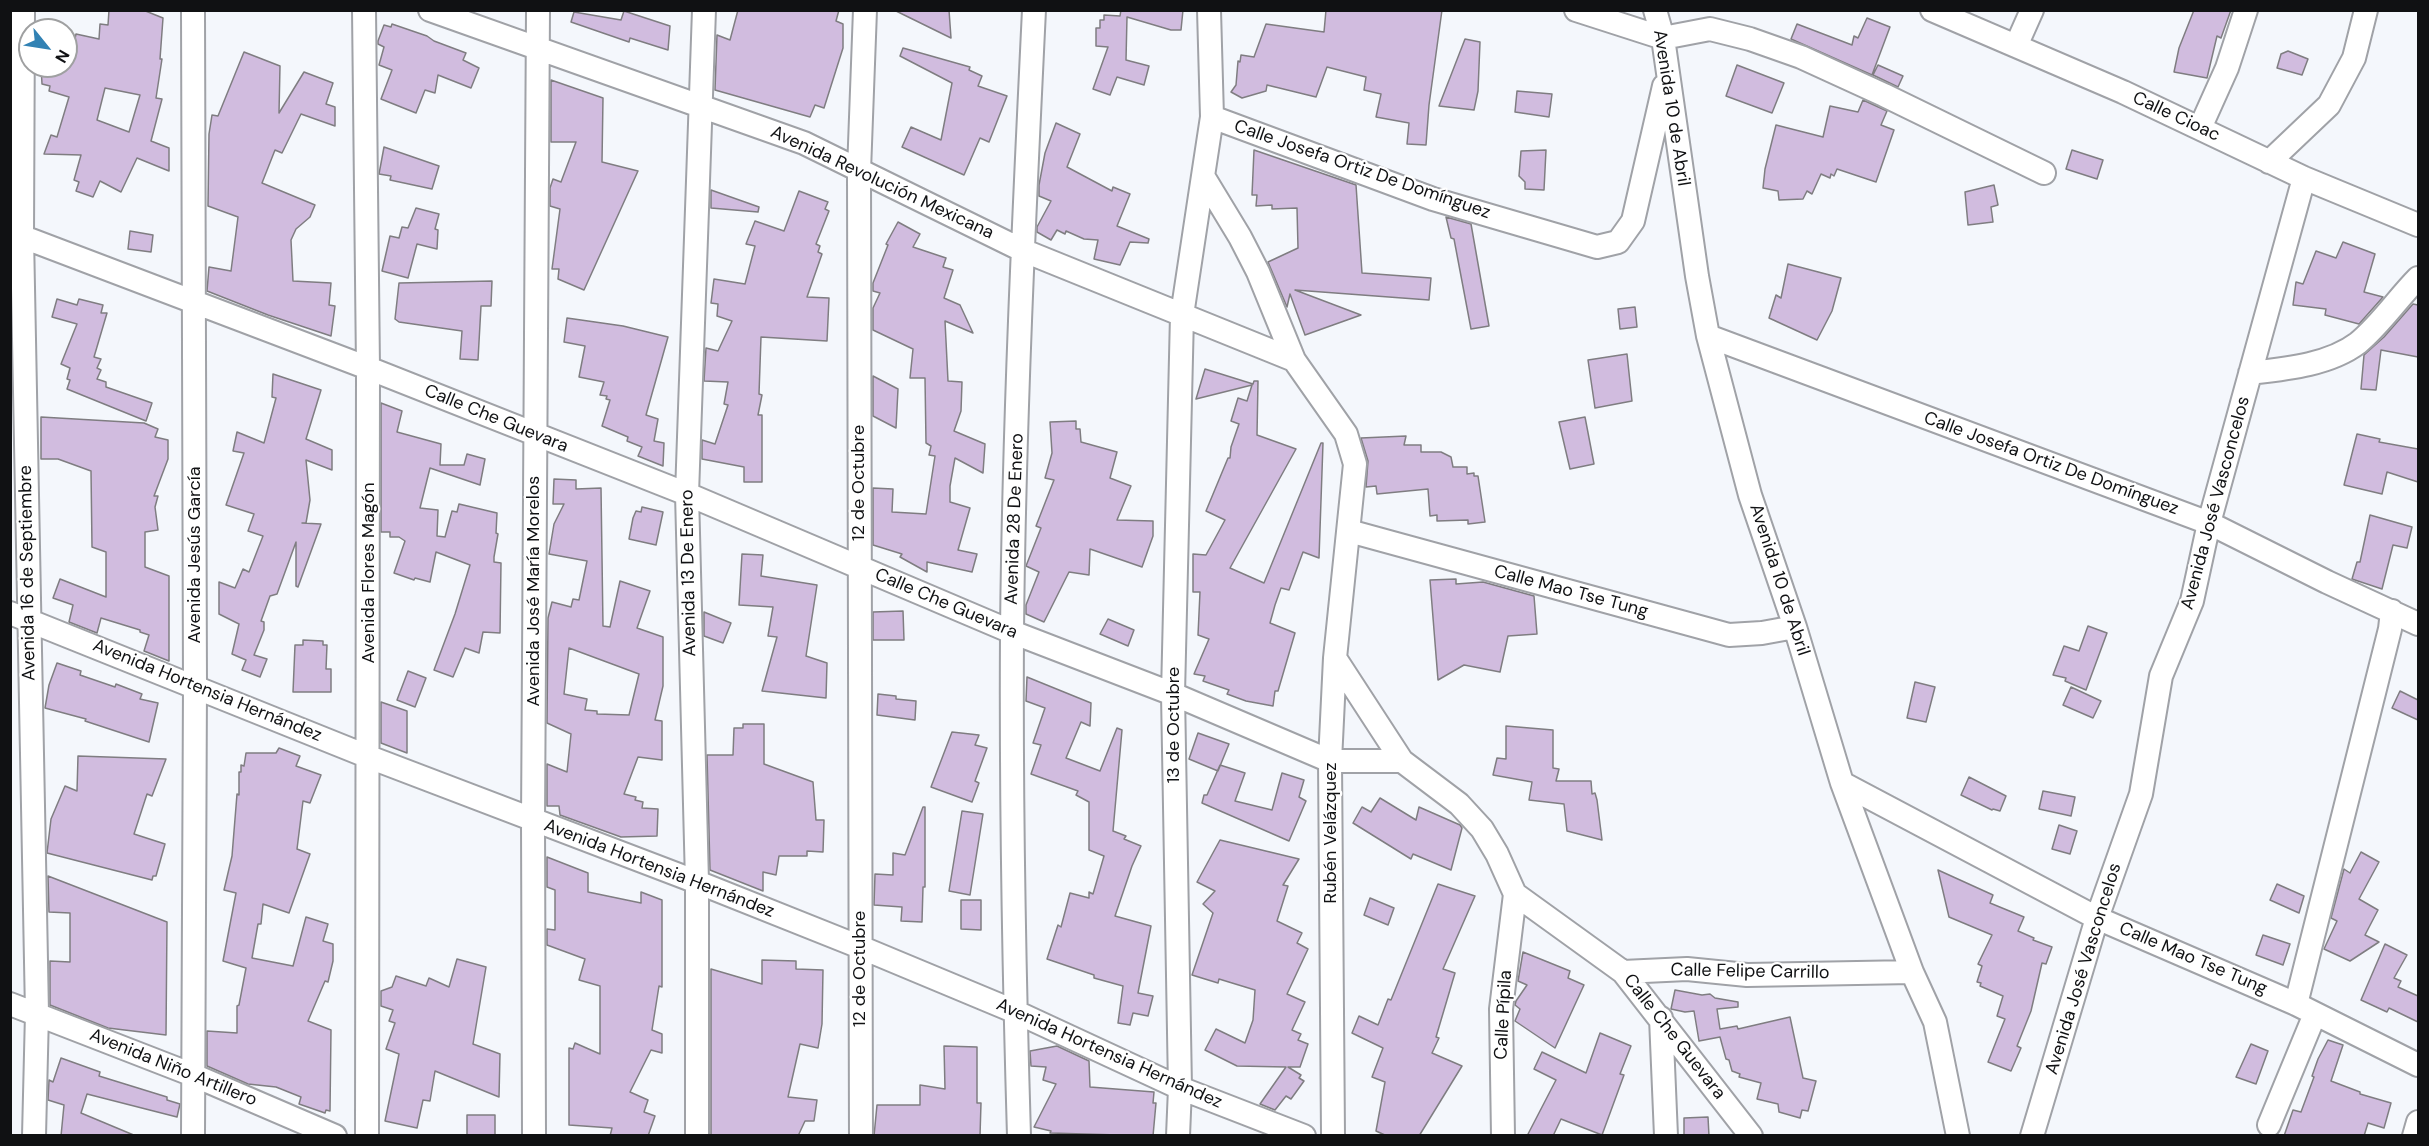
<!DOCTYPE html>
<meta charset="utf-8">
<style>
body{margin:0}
#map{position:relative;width:2429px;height:1146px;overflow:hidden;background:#f4f7fc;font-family:"DM Sans",sans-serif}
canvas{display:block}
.frame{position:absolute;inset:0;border:12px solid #101113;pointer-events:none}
.north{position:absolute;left:18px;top:18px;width:60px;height:60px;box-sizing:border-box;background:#fff;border:2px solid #9fa0a1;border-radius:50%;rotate:120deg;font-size:16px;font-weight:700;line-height:24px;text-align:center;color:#101113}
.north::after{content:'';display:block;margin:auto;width:21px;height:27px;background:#3282b4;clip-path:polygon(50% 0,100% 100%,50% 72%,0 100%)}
</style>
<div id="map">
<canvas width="2429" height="1146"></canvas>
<div class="frame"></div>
<div class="north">N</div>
</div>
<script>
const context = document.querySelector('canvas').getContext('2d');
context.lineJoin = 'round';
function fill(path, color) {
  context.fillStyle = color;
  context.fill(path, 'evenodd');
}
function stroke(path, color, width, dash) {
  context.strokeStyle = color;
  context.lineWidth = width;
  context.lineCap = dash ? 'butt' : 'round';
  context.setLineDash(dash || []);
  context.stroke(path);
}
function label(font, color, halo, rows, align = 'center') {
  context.font = font + ' "DM Sans",sans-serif';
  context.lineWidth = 4.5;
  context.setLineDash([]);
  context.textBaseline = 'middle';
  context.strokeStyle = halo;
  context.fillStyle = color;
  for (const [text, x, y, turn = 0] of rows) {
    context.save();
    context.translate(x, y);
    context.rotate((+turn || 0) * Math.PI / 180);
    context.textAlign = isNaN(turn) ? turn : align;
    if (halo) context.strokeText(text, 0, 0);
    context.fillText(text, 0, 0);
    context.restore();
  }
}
const building = new Path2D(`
 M109 10H143L163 18 160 59H162L156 98 162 99 151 141 169 148V171L137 158 121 192 100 181 93 197 76 191 79 182 74 180 81 155 44 154 51 135 57 137 69 97 49 91 50 86 42 84 41 66H69L76 34 99 39 100 24 108 25ZM105 88 140 95 129 132 97 120Z
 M738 10H839L836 21 843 24V48L824 108 815 105 810 117 715 90 717 35 730 40Z
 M894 10H949L951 38Z
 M1121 10H1183L1181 30H1171L1127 17 1126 60 1149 66 1144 85 1117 77 1110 95 1093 89 1108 47 1096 46V28H1100V20H1104V15L1120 16Z
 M1326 10H1442L1429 105 1426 145 1407 144 1409 123 1376 117 1381 94 1364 90 1366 77 1327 67 1316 97 1267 85 1266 91 1242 98 1231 92 1236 85 1238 61 1240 62 1241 55 1254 57 1266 24 1324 32Z
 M2194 10H2231L2221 38 2217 36 2207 78 2174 72 2179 48Z
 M624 11 670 26 668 50 630 38 629 42 571 22 574 12 621 20Z
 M1867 18 1890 27 1872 75 1791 39 1797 24 1852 45 1854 36 1858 38Z
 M392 24 427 36 434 41 466 53 463 60 479 68 471 88 438 75 435 93 425 90 416 113 381 99 392 70 379 65 384 47 378 44V41L384 25 391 27Z
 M1465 39 1480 42 1478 91 1474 110 1439 106Z
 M903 48 970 67 969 70 982 76 978 86 1007 96 989 142 980 138 964 175 902 147 911 127 941 140 952 83 900 56Z
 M2288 51 2308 59 2302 75 2277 68 2281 54Z
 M244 52 280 66 279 113 304 72 333 83 326 104 335 107V126L301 114 282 153 275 150 262 183 315 205 310 217 296 229 291 240 293 281 331 283 329 305 335 306 331 336 268 315 207 291 209 267 231 271 238 217 208 206 209 134 212 115 218 116Z
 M1737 65 1784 83 1772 113 1726 96Z
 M1878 65 1903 76 1898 87 1873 75Z
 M551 80 603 98 602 162 638 171 584 290 558 279 559 269H552L560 209 550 206V188L553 179 561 182 576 142H551Z
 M1517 91 1552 94 1549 117 1515 112Z
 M1863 100 1887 111 1881 125 1894 130 1876 182 1837 169 1834 176 1831 174 1830 178 1821 174 1812 194 1807 191 1803 199 1779 200 1778 191 1763 188 1765 169 1776 125 1823 137 1830 106 1858 112Z
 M1056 123 1080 134 1067 167 1112 191 1113 187 1130 194 1117 226 1149 239 1148 243 1130 242 1120 265 1094 259 1098 240 1084 239 1066 231 1065 234 1057 230 1051 240 1037 232V227L1051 201 1039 196V185L1045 153Z
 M384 147 439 166 432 189 390 180 391 176 379 174Z
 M1254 150 1356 185 1362 273 1431 278 1429 300 1295 290 1361 315 1305 335 1290 294 1287 307 1268 262 1298 248 1297 208 1272 209V205L1256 206 1257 195H1252Z
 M1546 150 1544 190 1525 189V182L1519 176 1521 151Z
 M2072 150 2103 160 2097 179 2066 169Z
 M1994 185 1998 205 1991 207 1993 222 1968 225 1965 192Z
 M711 190 759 207 758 212 711 208Z
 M799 191 828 202 825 209 829 211 816 244 820 246 818 252 822 254 807 297 829 298 827 341 761 337 759 394 762 395 758 415H762V482H744V467L702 459V440L715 444 728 405 724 404 728 382 704 381 706 348 718 351 732 321 717 316 718 304 711 303 714 279 745 284 755 246 746 244 755 221 784 231Z
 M416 208 439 214 435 229 438 230 437 249 417 244 408 278 382 271 390 236 399 238 402 227 408 228Z
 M1446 217 1471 224 1489 326 1471 329 1454 239 1451 238Z
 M898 222 920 234 913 247 946 258 943 267 953 270 944 298 960 305 973 333 945 321 948 381 962 382 961 411 954 431 985 444 983 473 955 458 950 486V502L970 508 958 550 977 554 972 572 927 562V572L900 557 902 554 873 545V488L893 489 892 512 926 514 935 456 929 455 931 446 926 443 925 378H910L913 349 873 330V308L880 293 873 291V283L888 245 886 244Z
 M130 231 153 235 151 252 128 249Z
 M2343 242 2375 254 2364 292 2383 297 2359 324 2325 315 2326 309 2293 305 2296 282 2303 284 2316 251 2336 258Z
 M1788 264 1841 278 1832 311 1817 340 1769 318 1776 295 1781 298Z
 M492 281 491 306H481L478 360 460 359 462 331 399 322 395 319 399 283Z
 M57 299 77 305 79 299 103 305 101 313H107L94 357 101 359 97 368 101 370 97 379 106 382V387L152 403 146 421 67 389 70 380 67 379 70 368 61 364 77 324 52 317Z
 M2413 304 2418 305V357L2381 350 2376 390 2361 389 2364 355 2384 337Z
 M1635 307 1637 327 1620 329 1618 309Z
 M567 318 623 326 668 337 646 415 658 419 654 441 664 443 663 466 638 456 642 447 627 441 628 437 602 426 610 400 606 399 607 396 600 395 604 382 579 377 585 346 564 342Z
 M1627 354 1632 401 1595 408 1588 360Z
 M1205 369 1253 384 1254 381H1258L1257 435 1296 449 1230 568 1264 583 1321 443H1323L1319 558 1303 552 1289 590 1281 588 1275 605 1270 623 1295 633 1278 691H1275L1273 706 1246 701 1227 694 1229 690 1203 681 1205 676 1194 674 1209 639 1198 635 1200 592H1193V554L1206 555 1225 520 1206 511 1228 458H1230L1231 447 1239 424 1231 421 1238 398 1247 401 1252 385 1196 399Z
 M273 374 321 390 306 439 332 450V470L306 460 310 500 306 523H302L321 524 298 587 296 586V542L277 594 270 596 261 621 264 622V630L254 655 267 659 260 677 242 670 246 660 232 654 239 624 219 614V582L235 588 243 569 249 572 263 536 248 531 254 514 226 505 244 453 233 451 237 432 264 443 276 398 272 397Z
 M873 376 898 389 896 428 873 416Z
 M381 403 402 411 397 432 441 444 440 465H464L467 454 485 459 480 485 430 468 420 508 438 510 437 536 445 537 452 511 457 512 459 504 497 513 496 533 498 534 494 557V562L501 563 500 633 483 632 479 653 465 648 453 677 434 670 455 614 470 565 436 552 430 582 415 578 414 580 394 573 405 541 399 537H390V532H381Z
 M41 417 144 423 158 429 155 437 168 440V459L154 496H158L155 507 158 530 145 532V567L169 576V661L144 651 149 635 140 632V630L101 618 97 633 69 622 73 605 53 598 60 579 106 597V552L92 547 91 471 58 459H41Z
 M1585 417 1594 464 1570 469 1559 422Z
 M1076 421V429H1080L1081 442 1117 452 1110 478 1131 486 1117 520 1153 521V536L1142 567 1090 549 1089 575 1069 572 1044 622 1026 614V605L1039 572 1026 566 1041 528 1036 526 1054 480 1045 478 1052 453 1050 422Z
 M2357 434 2380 439 2379 442 2418 449V482L2387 472 2382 494 2344 485Z
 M1406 436 1404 445H1421V452H1441L1451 457 1453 467H1467V474L1474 473V476H1478L1485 522 1468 524V520L1437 521V515L1430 516 1428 489 1377 494 1376 486 1366 487 1368 461 1361 438Z
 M554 479 576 480V489L601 488 603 626 610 627 620 581 650 591 637 628 663 637V686L655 720 662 721V760L638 757 624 794 636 797 635 800 643 802 642 808 658 809 657 836 621 837 560 815 559 806H547V764L567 772 571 734 547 723 548 618 552 602 571 607 573 599 579 600 587 561 549 554 554 524 564 504H553ZM569 648 639 674 629 715 597 714V711L585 710 587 699 564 694Z
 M642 507 663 512 656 545 629 539 633 518 636 511 641 512Z
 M2370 515 2412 527 2407 548 2393 545 2382 589 2352 579 2357 562H2360Z
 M742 554 763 555 761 576 817 585 806 656 827 663 826 698 762 691 777 637 768 636 773 607 739 605Z
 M1456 579V584L1483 582 1534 596 1537 634 1508 636 1500 672 1464 665 1438 680 1430 580Z
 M903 611 904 640H873V612Z
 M704 612 731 623 723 643 704 636Z
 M1108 619 1134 630 1128 646 1100 634Z
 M2088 626 2107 633 2086 690 2065 681 2066 678 2053 675 2064 646 2079 651Z
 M303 640 323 641V645H327L326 669H331V692H293L295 645H303Z
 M57 663 81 671 80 675 115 687 116 684 142 694 140 699 158 703 149 742 85 721 86 719 45 708 49 685Z
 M408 671 426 678 415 707 397 700Z
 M1027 677 1091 703 1090 726 1081 722 1066 758 1100 771 1117 728 1122 730 1113 831 1126 836 1124 839 1141 846 1132 866 1115 916 1151 926 1138 993 1153 996 1148 1016 1133 1013 1130 1025 1118 1023 1123 986 1094 978V975L1047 959 1058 925 1061 927 1070 893 1089 898V892L1093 894 1104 856 1089 850V802L1076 795 1078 791 1031 774 1041 745 1033 743 1045 708 1026 701Z
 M1915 682 1935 687 1926 722 1907 718Z
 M2071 687 2101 701 2093 718 2063 705Z
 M2400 691 2418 700V720L2392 708Z
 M878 694 896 696V699L916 701 915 720 877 715Z
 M381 702 407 711V753L381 743Z
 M743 724H764V764L813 782 816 820H824L823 852 807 851V856H779L776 875 763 872V891L710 870 707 755H733L734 728H743Z
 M1506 726 1553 730V768L1559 769 1556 781H1591L1592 794 1595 793 1597 800 1602 840 1567 831 1564 804 1529 800 1532 782 1493 775 1497 758 1506 759Z
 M952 732 979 735 975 745 987 748 975 781 979 783 972 802 931 787Z
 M1198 733 1229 744 1218 771 1189 759Z
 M279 748 300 756 296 766 321 775 310 803 303 801 297 849 310 854 289 913 263 904 261 924H258L252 958 293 966 306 917 328 924 323 941 333 944V961L328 982 325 981 308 1021 331 1030 330 1111 326 1110 325 1113 299 1104 301 1097 276 1087 248 1084 207 1066V1031L237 1033V1006L239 1005 246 968 223 961 236 893 224 890 232 856 237 794 239 795V772H241V765L244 766 246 753H276Z
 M78 756 166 759 152 796 147 794 134 834 165 844 156 876H153L152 880 47 853 51 819 65 786 77 791Z
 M1220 765 1245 773 1235 801 1272 810 1282 773 1304 780 1299 797 1306 801 1289 841 1202 803 1204 795H1207Z
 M1969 777 2006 796 2000 811 1993 809 1992 810 1961 795Z
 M2043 791 2075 797 2071 816 2039 809Z
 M1380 798 1416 820 1419 807 1460 825 1462 828 1451 870 1413 854 1411 859 1353 823 1362 807 1371 812Z
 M923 807H925V887H923L922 922 901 921 902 907 874 905 875 874 893 875V853L905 855Z
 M962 811 983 814 970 895 949 891Z
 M2059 825 2077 831 2070 854 2052 849Z
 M1220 840 1299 859 1283 885 1288 886 1277 921 1302 933 1297 943 1308 949 1287 994 1305 1002 1292 1030 1301 1034 1298 1040 1308 1044 1300 1067H1288L1301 1075 1299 1078 1304 1081 1291 1099 1286 1096 1275 1110 1260 1104 1286 1067 1237 1066 1205 1050 1216 1029 1245 1043 1253 1020 1255 990 1219 979 1218 983 1192 975 1213 913 1203 904 1215 891 1197 882Z
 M2361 852 2379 862 2359 899 2378 910 2365 935 2379 942 2350 961 2324 949 2337 921 2331 918 2344 869 2350 873Z
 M547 857 588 873V892L641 903V892L662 900V987L659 986 652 1030 662 1034V1053L651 1050 630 1092 648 1100 644 1112 655 1116 648 1136H610L612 1128 569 1125V1048L573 1049 575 1043 600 1054V986L579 980 585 959 547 945V929L555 930V890L547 887Z
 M1938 870 1993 895 1990 903 2024 917 2018 931 2034 938 2033 940 2052 947 2046 964 2042 963 2031 1011 2017 1046 2021 1048 2011 1071 1988 1062 2005 1019 1997 1016 2003 996 1980 986 1981 983 1977 982 1982 966 1978 964 1992 935 1949 917Z
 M48 876 167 922 166 1035 108 1028 50 1005V961L70 962V913L49 912Z
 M1438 884 1475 896 1443 969 1455 973 1436 1037 1439 1038 1432 1053 1462 1066 1419 1136H1387L1376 1131 1385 1082 1372 1077 1383 1048 1352 1033 1359 1016 1378 1025 1388 999 1391 1000Z
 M2277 884 2304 896 2299 913 2270 900Z
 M1370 898 1394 908 1388 925 1364 915Z
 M961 900H981V930L961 929Z
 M2263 935 2290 944 2283 965 2256 955Z
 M2385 944 2407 955 2394 978 2401 981 2398 987 2418 996V1022L2389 1008 2387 1012 2361 1000Z
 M1523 952 1570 971 1568 978 1584 985 1555 1048 1515 1021 1520 1009 1515 1005 1516 1001 1527 985 1518 981Z
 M457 959 486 967 473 1044 500 1054 499 1097 435 1071 430 1101 423 1100 417 1128 385 1121 399 1054 386 1049 395 1023 389 1021 393 1010 381 1006V991L392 987 396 976 426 986 429 978 449 987Z
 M762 960 796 961V969L823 970 822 1024 818 1048 800 1044 788 1097 817 1100 814 1121H805L798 1136H711V969L762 984Z
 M1675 990 1702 995 1710 994 1715 998 1738 1002V1007L1717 1009 1720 1029 1737 1026 1738 1029 1790 1017 1803 1078 1816 1081 1808 1111 1802 1110 1800 1118 1779 1112 1778 1104 1757 1099 1761 1083 1739 1077 1740 1074 1732 1071 1729 1060 1726 1059 1720 1037 1699 1041 1694 1011 1685 1012 1671 1009Z
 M1600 1033 1631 1046 1620 1074 1624 1075 1602 1135 1561 1119 1553 1136H1527L1556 1080 1534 1069 1542 1052 1586 1073Z
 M2328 1040 2343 1045 2331 1081 2360 1092V1094L2391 1103 2384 1128 2368 1123 2364 1136H2284L2293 1110 2301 1112 2314 1077 2312 1076 2318 1059Z
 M2251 1044 2268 1051 2256 1084 2236 1077Z
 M944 1046 977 1047V1103H981L980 1136H874L877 1105H920V1085L945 1089Z
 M1057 1046 1089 1061 1090 1087 1154 1092 1153 1103H1156L1153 1136 1050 1133 1051 1131 1034 1127 1056 1084 1043 1080 1046 1067 1031 1066 1030 1051Z
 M61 1058 100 1072 99 1076 167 1097V1100L180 1104 177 1117 87 1094 81 1113 136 1136H61L64 1105 48 1100 49 1080 53 1082Z
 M467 1115H495V1136H467Z
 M1708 1117 1709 1136H1684V1118Z`);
const minor = new Path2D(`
 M23 10 22 236 37 1013 34 1136
 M193 10 195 685 193 1136
 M364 10 368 368 367 1136
 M430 10 804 143 1022 250 1294 360
 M1209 10 1212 117 1203 176 1240 237 1258 272 1294 360 1346 434 1355 464 1335 658 1330 761 1333 1136
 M1576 10 1663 38 1710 29 1750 39 1801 57 1884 95 2044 173
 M1655 10 1663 38 1697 276 1708 336 1750 495 1795 627 1842 783 1912 972 1935 1022 1958 1136
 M1932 10 2123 92 2304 178 2418 225
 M2016 46 2032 10
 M1212 117 1433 199 1597 247 1618 242 1633 221 1664 86
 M2200 128 2227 68 2246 10
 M2269 162 2329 105 2354 58 2366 10
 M10 232 368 368 687 494 1012 632 1173 694 1330 761H1402L1459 804 1482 829 1497 854 1515 894 1623 972 1751 1136
 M1708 336 2209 523 2327 582 2418 624
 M2250 373C2285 369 2329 365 2358 343 2381 324 2398 298 2418 278
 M1349 531 1729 635 1762 633 1795 627
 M10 613 369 757 697 882 860 947 1016 1012 1180 1088 1304 1136
 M1335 658 1402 761
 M1842 783 2097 918 2296 1004 2418 1065
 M1623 972 1687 969 1747 975 1912 972
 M10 1004 193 1075 335 1136
 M2296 1004 2390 629 2392 611
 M1661 1018 1666 1136
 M2269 1125 2315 1014
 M534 1136 533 821 538 10
 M697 1136V882L687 494 704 10
 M861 1136 859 171 865 10
 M1019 1136C1014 968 1011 800 1012 632 1014 425 1024 217 1034 10
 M1178 1136 1180 1088 1173 694 1182 315 1203 176
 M1503 1136 1501 1009 1515 894
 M2032 1136 2097 918 2141 794 2161 676 2192 601 2209 523 2304 178
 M2414 1136 2418 1122`);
const streetNames = [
 ["Avenida 10 de Abril",1671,108,81],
 ["Calle Cioac",2176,117,25],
 ["Calle Josefa Ortiz De Domínguez",1362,170,19],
 ["Avenida Revolución Mexicana",882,183,25],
 ["Calle Che Guevara",496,419,22],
 ["Calle Josefa Ortiz De Domínguez",2051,464,20],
 ["12 de Octubre",859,483,-90],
 ["Avenida José Vasconcelos",2216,503,-75],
 ["Avenida 28 De Enero",1015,519,-88],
 ["Avenida Jesús García",195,555,-90],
 ["Avenida 16 de Septiembre",28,573,-91],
 ["Avenida Flores Magón",369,573,-90],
 ["Avenida 13 De Enero",689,573,-91],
 ["Avenida 10 de Abril",1779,580,72],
 ["Avenida José María Morelos",534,591,-90],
 ["Calle Mao Tse Tung",1571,592,15],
 ["Calle Che Guevara",946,604,23],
 ["Avenida Hortensia Hernández",207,691,22],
 ["13 de Octubre",1174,725,-90],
 ["Rubén Velázquez",1331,833,-90],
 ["Avenida Hortensia Hernández",659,869,21],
 ["Calle Mao Tse Tung",2193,959,23],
 ["12 de Octubre",860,969,-90],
 ["Avenida José Vasconcelos",2084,969,-73],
 ["Calle Felipe Carrillo",1750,972,1],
 ["Calle Pípila",1504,1015,-87],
 ["Calle Che Guevara",1674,1037,52],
 ["Avenida Hortensia Hernández",1109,1054,24],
 ["Avenida Niño Artillero",173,1068,22]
];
fill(building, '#d1bcdf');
stroke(building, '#7f7d81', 1.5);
stroke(minor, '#a0a2a7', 26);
stroke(minor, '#fff', 22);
label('18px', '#101113', '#fff', streetNames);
</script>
